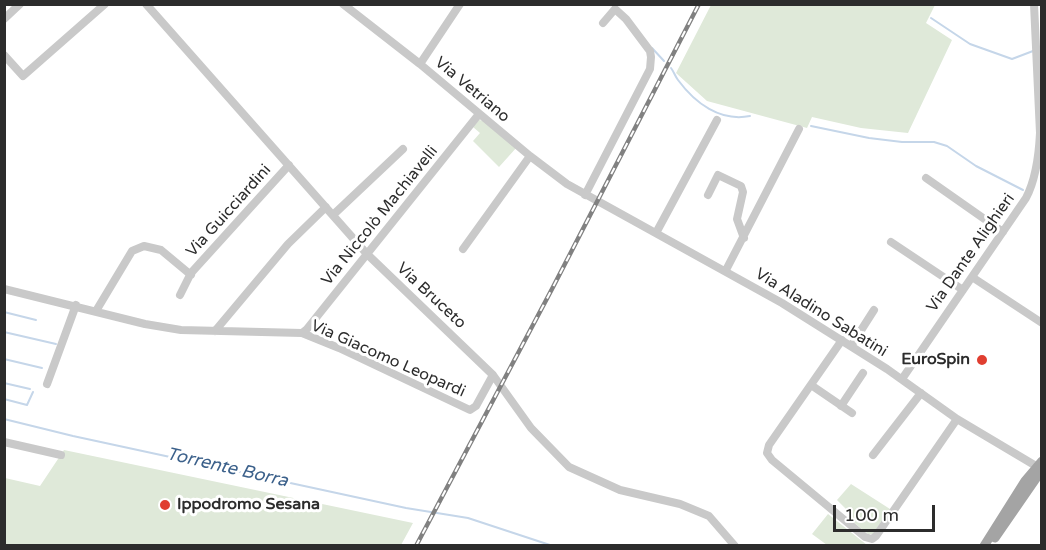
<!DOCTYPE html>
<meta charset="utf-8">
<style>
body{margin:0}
#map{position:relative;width:1046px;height:550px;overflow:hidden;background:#fff;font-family:"Varela Round",sans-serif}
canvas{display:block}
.frame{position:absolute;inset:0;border:6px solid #2c2c2c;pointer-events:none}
.scale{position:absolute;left:833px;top:505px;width:102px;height:27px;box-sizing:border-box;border:3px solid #2c2c2c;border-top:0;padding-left:8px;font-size:18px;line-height:21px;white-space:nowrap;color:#2c2c2c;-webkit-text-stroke:4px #fff;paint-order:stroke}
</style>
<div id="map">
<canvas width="1046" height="550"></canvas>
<div class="frame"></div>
<div class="scale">100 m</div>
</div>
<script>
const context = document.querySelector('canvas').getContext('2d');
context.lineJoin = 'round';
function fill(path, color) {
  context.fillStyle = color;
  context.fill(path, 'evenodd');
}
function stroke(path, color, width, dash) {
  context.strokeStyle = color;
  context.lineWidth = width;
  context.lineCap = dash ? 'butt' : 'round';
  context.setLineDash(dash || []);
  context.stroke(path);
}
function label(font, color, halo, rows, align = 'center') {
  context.font = font + ' "Varela Round",sans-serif';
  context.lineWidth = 6;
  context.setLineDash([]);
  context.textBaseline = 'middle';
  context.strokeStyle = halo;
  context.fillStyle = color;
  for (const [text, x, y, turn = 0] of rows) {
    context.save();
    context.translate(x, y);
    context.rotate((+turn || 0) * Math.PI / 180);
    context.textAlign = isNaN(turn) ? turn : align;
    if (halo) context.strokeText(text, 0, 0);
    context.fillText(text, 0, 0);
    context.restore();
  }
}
const green = new Path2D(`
 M711 5H935L926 23 952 40 908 133 861 128 812 117 807 128 707 101 676 73Z
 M479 120 484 121 517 147 499 167 473 141 480 133 473 127Z
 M64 450 413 523 401 545 5 546V478L40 486Z
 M851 484 890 509 873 534H868L848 518 849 512 837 500Z
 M828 514 867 545H827L812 534Z`);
const stream = new Path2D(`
 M931 18 970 44 1012 59 1033 51
 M652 48 664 61
 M671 68C674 72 675 76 678 80 695 103 720 122 750 116
 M811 126 869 138 902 142H934L947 146 976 166 1023 190
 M4 312 36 320
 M4 332 56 344
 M4 359 42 368
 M4 383 30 389
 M4 399 27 405 33 392
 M4 419 73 436 406 508 468 518 553 546`);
const minor = new Path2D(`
 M146 4 367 254 493 375 531 428 569 467 620 490 680 504 709 516 735 546
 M343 4 420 64 530 156 567 184 782 303 887 369 957 419 1036 466
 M4 19 20 4
 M4 55 23 76 105 4
 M420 64 460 4
 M926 178 1003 232
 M585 195 650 69 651 57 650 51 626 19 615 9 603 23
 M708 195 718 175 741 186 743 192 737 219 744 238
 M333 215 403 149
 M656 233 717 120
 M891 242 963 290
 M463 249 530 156
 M726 270 799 129
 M972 277 1042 323
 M4 289 145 324 181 330 302 333 339 348 470 410 476 406 493 375
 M180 295 191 273 289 165
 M96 311 132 251 144 246 161 250 191 275
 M215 331 288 244 326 207
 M302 333 307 329 479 114
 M842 340 769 445 767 453 772 460 865 537 872 539 876 536 957 419
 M851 346 874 310
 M902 379 1026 198C1036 179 1039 154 1040 133L1034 4
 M47 384 76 305
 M811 385 852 413
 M841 406 863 373
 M4 442 61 455
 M873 455 921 393`);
const major = new Path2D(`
 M995 538 1042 470
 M984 546 1025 481 1042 461`);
const rail = new Path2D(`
 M416 546 552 289 699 4`);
const markers = [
 [982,360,6,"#e03e30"],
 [165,505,6,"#e03e30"]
];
const streetNames = [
 ["Via Vetriano",472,90,40],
 ["Via Guicciardini",229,211,-48],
 ["Via Niccolò Machiavelli",380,216,-51],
 ["Via Dante Alighieri",971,253,-55],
 ["Via Bruceto",431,296,43],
 ["Via Aladino Sabatini",821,313,32],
 ["Via Giacomo Leopardi",388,359,24]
];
const poiNames = [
 ["EuroSpin",970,360],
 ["Ippodromo Sesana",177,505,"left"]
];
const waterNames = [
 ["Torrente Borra",227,468,13]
];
fill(green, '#dfe9d9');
stroke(stream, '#c5d6e9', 2);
stroke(minor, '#c9c9c9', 8);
stroke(major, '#a4a4a4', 9);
stroke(rail, '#818181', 4.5);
stroke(rail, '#fff', 2, [7]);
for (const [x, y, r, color] of markers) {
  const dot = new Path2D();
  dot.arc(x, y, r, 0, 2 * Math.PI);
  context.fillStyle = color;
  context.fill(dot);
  stroke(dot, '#fff', 2);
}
label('16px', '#2c2c2c', '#fff', streetNames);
label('bold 16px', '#2c2c2c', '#fff', poiNames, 'right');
label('italic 18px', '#3c618b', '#fff', waterNames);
</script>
